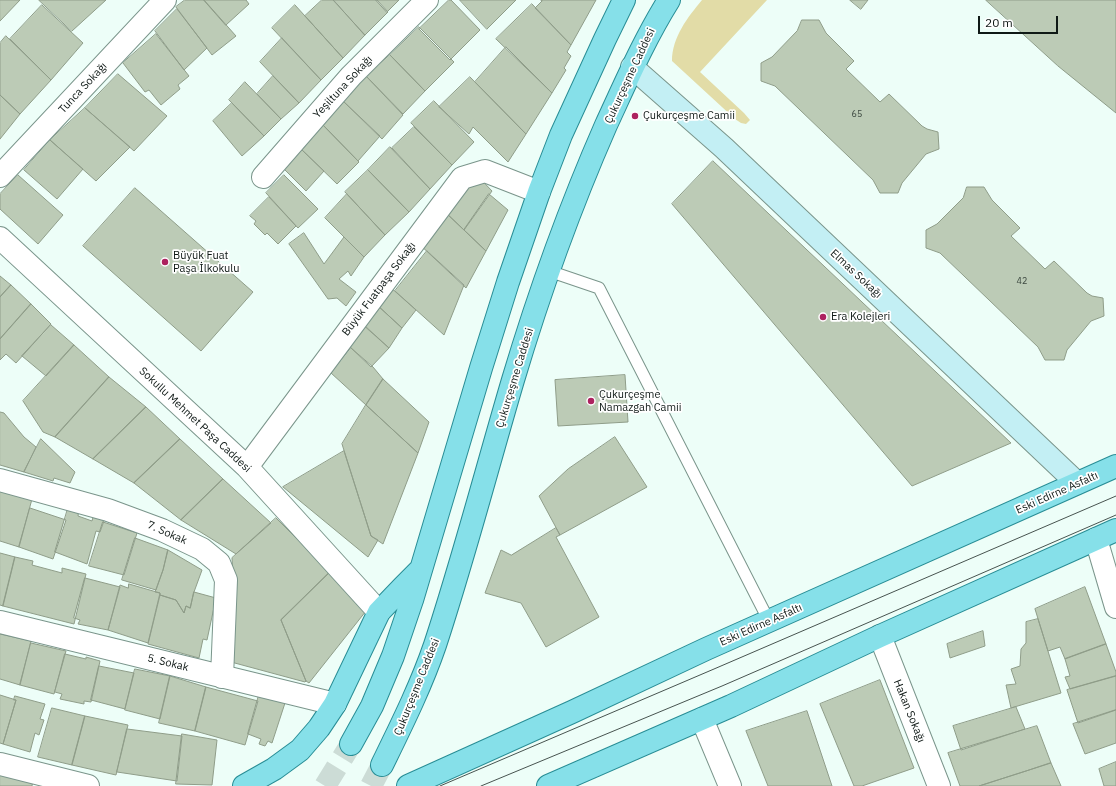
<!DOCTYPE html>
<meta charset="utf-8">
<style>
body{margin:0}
#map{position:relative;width:1116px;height:786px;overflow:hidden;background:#edfef8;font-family:"IBM Plex Sans",sans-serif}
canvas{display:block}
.scale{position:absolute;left:978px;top:16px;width:80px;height:18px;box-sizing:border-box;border:2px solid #0f1916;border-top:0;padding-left:5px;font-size:12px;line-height:14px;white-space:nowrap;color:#0f1916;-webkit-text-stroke:3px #fff;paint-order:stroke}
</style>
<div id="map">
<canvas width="1116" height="786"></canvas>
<div class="scale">20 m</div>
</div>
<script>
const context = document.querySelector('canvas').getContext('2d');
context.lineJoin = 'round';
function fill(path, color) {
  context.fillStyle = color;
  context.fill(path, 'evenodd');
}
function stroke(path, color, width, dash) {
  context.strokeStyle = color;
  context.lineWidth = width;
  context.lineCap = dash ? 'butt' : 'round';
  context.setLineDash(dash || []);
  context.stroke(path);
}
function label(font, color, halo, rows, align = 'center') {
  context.font = font + ' "IBM Plex Sans",sans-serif';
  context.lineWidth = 3.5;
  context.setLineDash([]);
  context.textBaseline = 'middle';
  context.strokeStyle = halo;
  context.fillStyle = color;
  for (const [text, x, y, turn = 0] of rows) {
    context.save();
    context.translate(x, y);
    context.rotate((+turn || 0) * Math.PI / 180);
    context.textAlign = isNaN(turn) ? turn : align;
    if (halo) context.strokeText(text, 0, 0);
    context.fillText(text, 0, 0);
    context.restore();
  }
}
const green = new Path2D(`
 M702 0H767L700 72 744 113 750 120 746 124 741 123 735 119 672 61C672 37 688 17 702 0Z`);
const building = new Path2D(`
 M0 0H20L0 21Z
 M39 0H106L72 31Z
 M185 0H204L236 36 212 55 176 7Z
 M204 0H246L249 4 226 25Z
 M322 0H333L365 35 343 58 305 16Z
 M334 0H377L388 12 365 35Z
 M376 0H399L387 12Z
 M449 0H451L480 30 450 60 419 29Z
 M460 0H516L487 29Z
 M541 0H596L571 45 535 8 542 1Z
 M850 0H868L861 9Z
 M986 0H1116V113L1058 66Z
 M532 4 571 45 567 52 571 56 564 68 566 70 552 93 496 39Z
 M42 5 83 43 51 80 10 39Z
 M295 5 343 58 321 80 272 28Z
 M177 9 207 48 184 70 155 31Z
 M802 20H819L826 33 854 61 846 69 880 102 889 94 922 126 927 129 938 132 939 149 926 154 902 183 898 193H880L873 180 775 86 761 81V63L772 57 797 31Z
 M419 27 454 62 425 91 390 55Z
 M156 34 189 76 178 85 180 89 161 105 149 90 145 92 123 63Z
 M6 36 51 80 20 114 0 95V43Z
 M282 38 321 80 299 103 260 62Z
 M506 47 552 93 526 134 475 82Z
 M390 55 425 91 403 114 366 76Z
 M118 74 167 116 134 151 85 108Z
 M273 76 299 103 281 119 257 94Z
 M366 76 403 115 382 139 343 101Z
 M470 77 526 134 508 162 473 127 469 134 439 107Z
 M245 82 281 119 264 136 229 100Z
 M0 95 20 114 0 139Z
 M343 101 380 136 358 161 322 124Z
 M434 101 474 142 452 165 411 123Z
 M232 103 264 136 242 156 213 121Z
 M85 108 130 147 96 181 50 140Z
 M322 124 359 162 337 184 300 148Z
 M414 127 452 165 430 189 392 148Z
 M50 140 83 169 57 199 24 170Z
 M390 147 430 189 409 212 368 170Z
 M300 148 324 171 306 191 281 166Z
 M713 161 1011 443 912 486 672 204Z
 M368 170 409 212 385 235 345 192Z
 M472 170 492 191 464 230 444 211Z
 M18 175 63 215 38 244 0 209V194Z
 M284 175 318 209 298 228 266 193Z
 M967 187H984L992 200 1020 228 1011 236 1045 269 1054 261 1087 293 1092 296 1103 298 1104 316 1091 321 1067 350 1064 360H1045L1038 347 940 253 926 248V230L937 224 963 198Z
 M135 188 253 292 201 351 83 246Z
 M347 194 385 235 364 257 325 218Z
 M489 194 508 210 486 251 464 230Z
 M269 197 296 226 278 244 267 233 265 235 254 224 256 221 250 216Z
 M443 210 486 251 466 288 418 243Z
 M304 233 324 264 344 237 364 257 351 276 348 271 339 279 356 292 346 306 337 298 328 299 289 244Z
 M427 251 464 285 444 335 395 291Z
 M0 276 11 285 0 297Z
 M11 285 31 304 0 339V297Z
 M389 286 416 310 402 328 376 304Z
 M31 304 51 324 16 363 6 354 0 360V339Z
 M376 304 402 328 389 348 362 324Z
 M51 325 74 345 46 376 22 356Z
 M364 325 389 348 371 367 348 345Z
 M74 345 109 377 55 437 43 432 23 401Z
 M351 348 373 367 383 379 366 405 331 373Z
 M625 375 628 422 558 426 555 380Z
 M109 377 146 407 93 459 55 437Z
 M383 379 429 422 418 453 366 405Z
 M366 405 418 453 383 544 371 536 342 444Z
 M146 407 180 439 134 483 93 459Z
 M0 412 4 413 24 437 36 447 24 472 0 465Z
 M615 437 647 487 560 535 539 496 568 469Z
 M41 439 75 472 70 483 54 478 53 481 24 472Z
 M180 439 223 479 181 520 134 483Z
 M344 451 371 536 378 540 368 557 283 487Z
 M223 479 271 523 236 554 181 520Z
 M0 490 32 499 19 547 0 541Z
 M69 505 79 509 78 516 92 521 94 513 105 518 100 532 96 531 87 564 55 552Z
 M30 508 66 520 53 559 19 547Z
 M276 518 330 572 281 620 306 681 305 682 231 662 235 609 232 558Z
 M103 522 137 533 124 575 89 566Z
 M556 528 560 535 556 537 599 617 546 647 521 603 485 593 501 550 511 555Z
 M135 538 168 550 163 570 156 590 122 580Z
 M168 550 202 570 194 592 190 608 186 606 184 613 176 600 160 595V593L155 592 163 570Z
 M0 553 15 557 3 606 0 605Z
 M15 557 33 561 32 565 62 573V568L86 574 74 624 3 606Z
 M330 572 366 611 309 683 306 681 281 620Z
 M85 578 120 587 108 630 78 624 80 620 74 618Z
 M129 584 160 593 148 643 108 630 120 585 128 588Z
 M1085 587 1106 644 1065 659 1060 647 1048 651 1035 609Z
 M194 592 216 598 207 640 203 639 199 658 148 644 160 595 176 600 184 613 186 606 190 608Z
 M1038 619 1061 693 1011 708 1006 685 1016 684 1011 669 1020 666 1021 649 1026 643V622Z
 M983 631 985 646 950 658 947 644Z
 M0 634 31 641 20 685 0 679Z
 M31 643 66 651 54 694 20 685Z
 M1106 644 1116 672V676L1070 689 1065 677 1070 676 1065 659Z
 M65 654 86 659V657L100 661 91 702 84 701V704L60 699 62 694 55 692Z
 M99 666 134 673 125 709 91 700Z
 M135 669 170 676 160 719 125 710Z
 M170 676 206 687 195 731 159 723Z
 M1116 676V710L1078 723 1067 690Z
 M880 680 914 768 862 786H854L820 704Z
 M206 687 258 701 245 745 195 731Z
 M0 695 16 700 3 744 0 743Z
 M259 695 285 703 272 743 268 741 265 746 259 744 261 739 248 734Z
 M15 696 45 704 40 719 44 720 39 735 35 733 30 752 3 744 16 700H14Z
 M1016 707 1025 729 961 750 953 726Z
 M52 708 85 716 72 765 38 757Z
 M1116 710V743L1085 754 1073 724Z
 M807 711 832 786H768L746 731Z
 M85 716 128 725 116 775 72 765Z
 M1037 726 1051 763 979 786H960L948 753Z
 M127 729 182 736 177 781 117 772Z
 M182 734 217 740 212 785 176 784Z
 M1116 762V786H1104L1099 769Z
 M1051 763 1061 786H979L1026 771Z
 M0 773 33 780 32 786H0Z`);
const primaryTunnel = new Path2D(`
 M325 786 351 744
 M371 786 382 765`);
const lane = new Path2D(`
 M549 271 599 288 769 621`);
const street = new Path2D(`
 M0 176 165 0
 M263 177 351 76 427 0
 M0 238 247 467 379 612
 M247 467 462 178 485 171 539 192
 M0 480 108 510 162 530 202 549 219 563 226 580 222 677
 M1096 539 1116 607
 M0 622 335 704
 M880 636 939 786
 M702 719 730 786
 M0 764 88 786`);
const secondary = new Path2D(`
 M632 67 724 148 1077 483`);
const primary = new Path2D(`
 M351 744 372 706 393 656 412 600 481 368 508 282 539 192 561 135 605 39 624 0
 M382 765C401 726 421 686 435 645 464 557 487 468 513 380 539 293 570 207 606 125 626 82 644 40 669 0
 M244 786 274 769 300 750 319 728 335 704 379 612 403 587 419 571
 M408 786 572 712 706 649 1116 466
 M548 786 731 706 880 636 1116 530`);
const tram = new Path2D(`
 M440 786 714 669 1116 496
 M481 786 722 686 1116 515`);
const markers = [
 [635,116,4,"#ad215f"],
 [165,262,4,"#ad215f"],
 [823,317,4,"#ad215f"],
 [591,401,4,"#ad215f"]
];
const numberNames = [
 ["65",857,114],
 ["42",1022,281]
];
const streetNames = [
 ["Çukurçeşme Caddesi",630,76,-65],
 ["Yeşiltuna Sokağı",343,87,-47],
 ["Tunca Sokağı",83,88,-47],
 ["Elmas Sokağı",856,274,43],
 ["Büyük Fuatpaşa Sokağı",379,289,-53],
 ["Çukurçeşme Caddesi",515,378,-73],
 ["Sokullu Mehmet Paşa Caddesi",195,420,43],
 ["Eski Edirne Asfaltı",1057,493,-24],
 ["7. Sokak",167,533,24],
 ["Eski Edirne Asfaltı",761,625,-24],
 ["5. Sokak",168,663,14],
 ["Çukurçeşme Caddesi",417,687,-68],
 ["Hakan Sokağı",909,711,68]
];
const poiNames = [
 ["Çukurçeşme Camii",643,116],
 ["Büyük Fuat",173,256],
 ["Paşa İlkokulu",173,269],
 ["Era Kolejleri",831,317],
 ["Çukurçeşme",599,395],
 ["Namazgah Camii",599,408]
];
fill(green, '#e2dca7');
fill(building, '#bccbb6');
stroke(building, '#8f9d89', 1);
stroke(primaryTunnel, '#ccdcd6', 22, [22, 11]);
stroke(lane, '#7a958b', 13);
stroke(street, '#7a958b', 24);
stroke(secondary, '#7a958b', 24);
stroke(primary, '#288d95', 24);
stroke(lane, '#fff', 11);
stroke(street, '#fff', 22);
stroke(secondary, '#c3eff4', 22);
stroke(primary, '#86e0e9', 22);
stroke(tram, '#47534f', 1);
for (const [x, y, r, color] of markers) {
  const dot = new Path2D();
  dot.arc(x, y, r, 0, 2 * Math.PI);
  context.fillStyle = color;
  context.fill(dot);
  stroke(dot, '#fff', 1.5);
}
label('9px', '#3a463e', null, numberNames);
label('11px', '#0f1916', '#fff', streetNames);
label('11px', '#0f1916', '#fff', poiNames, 'left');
</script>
